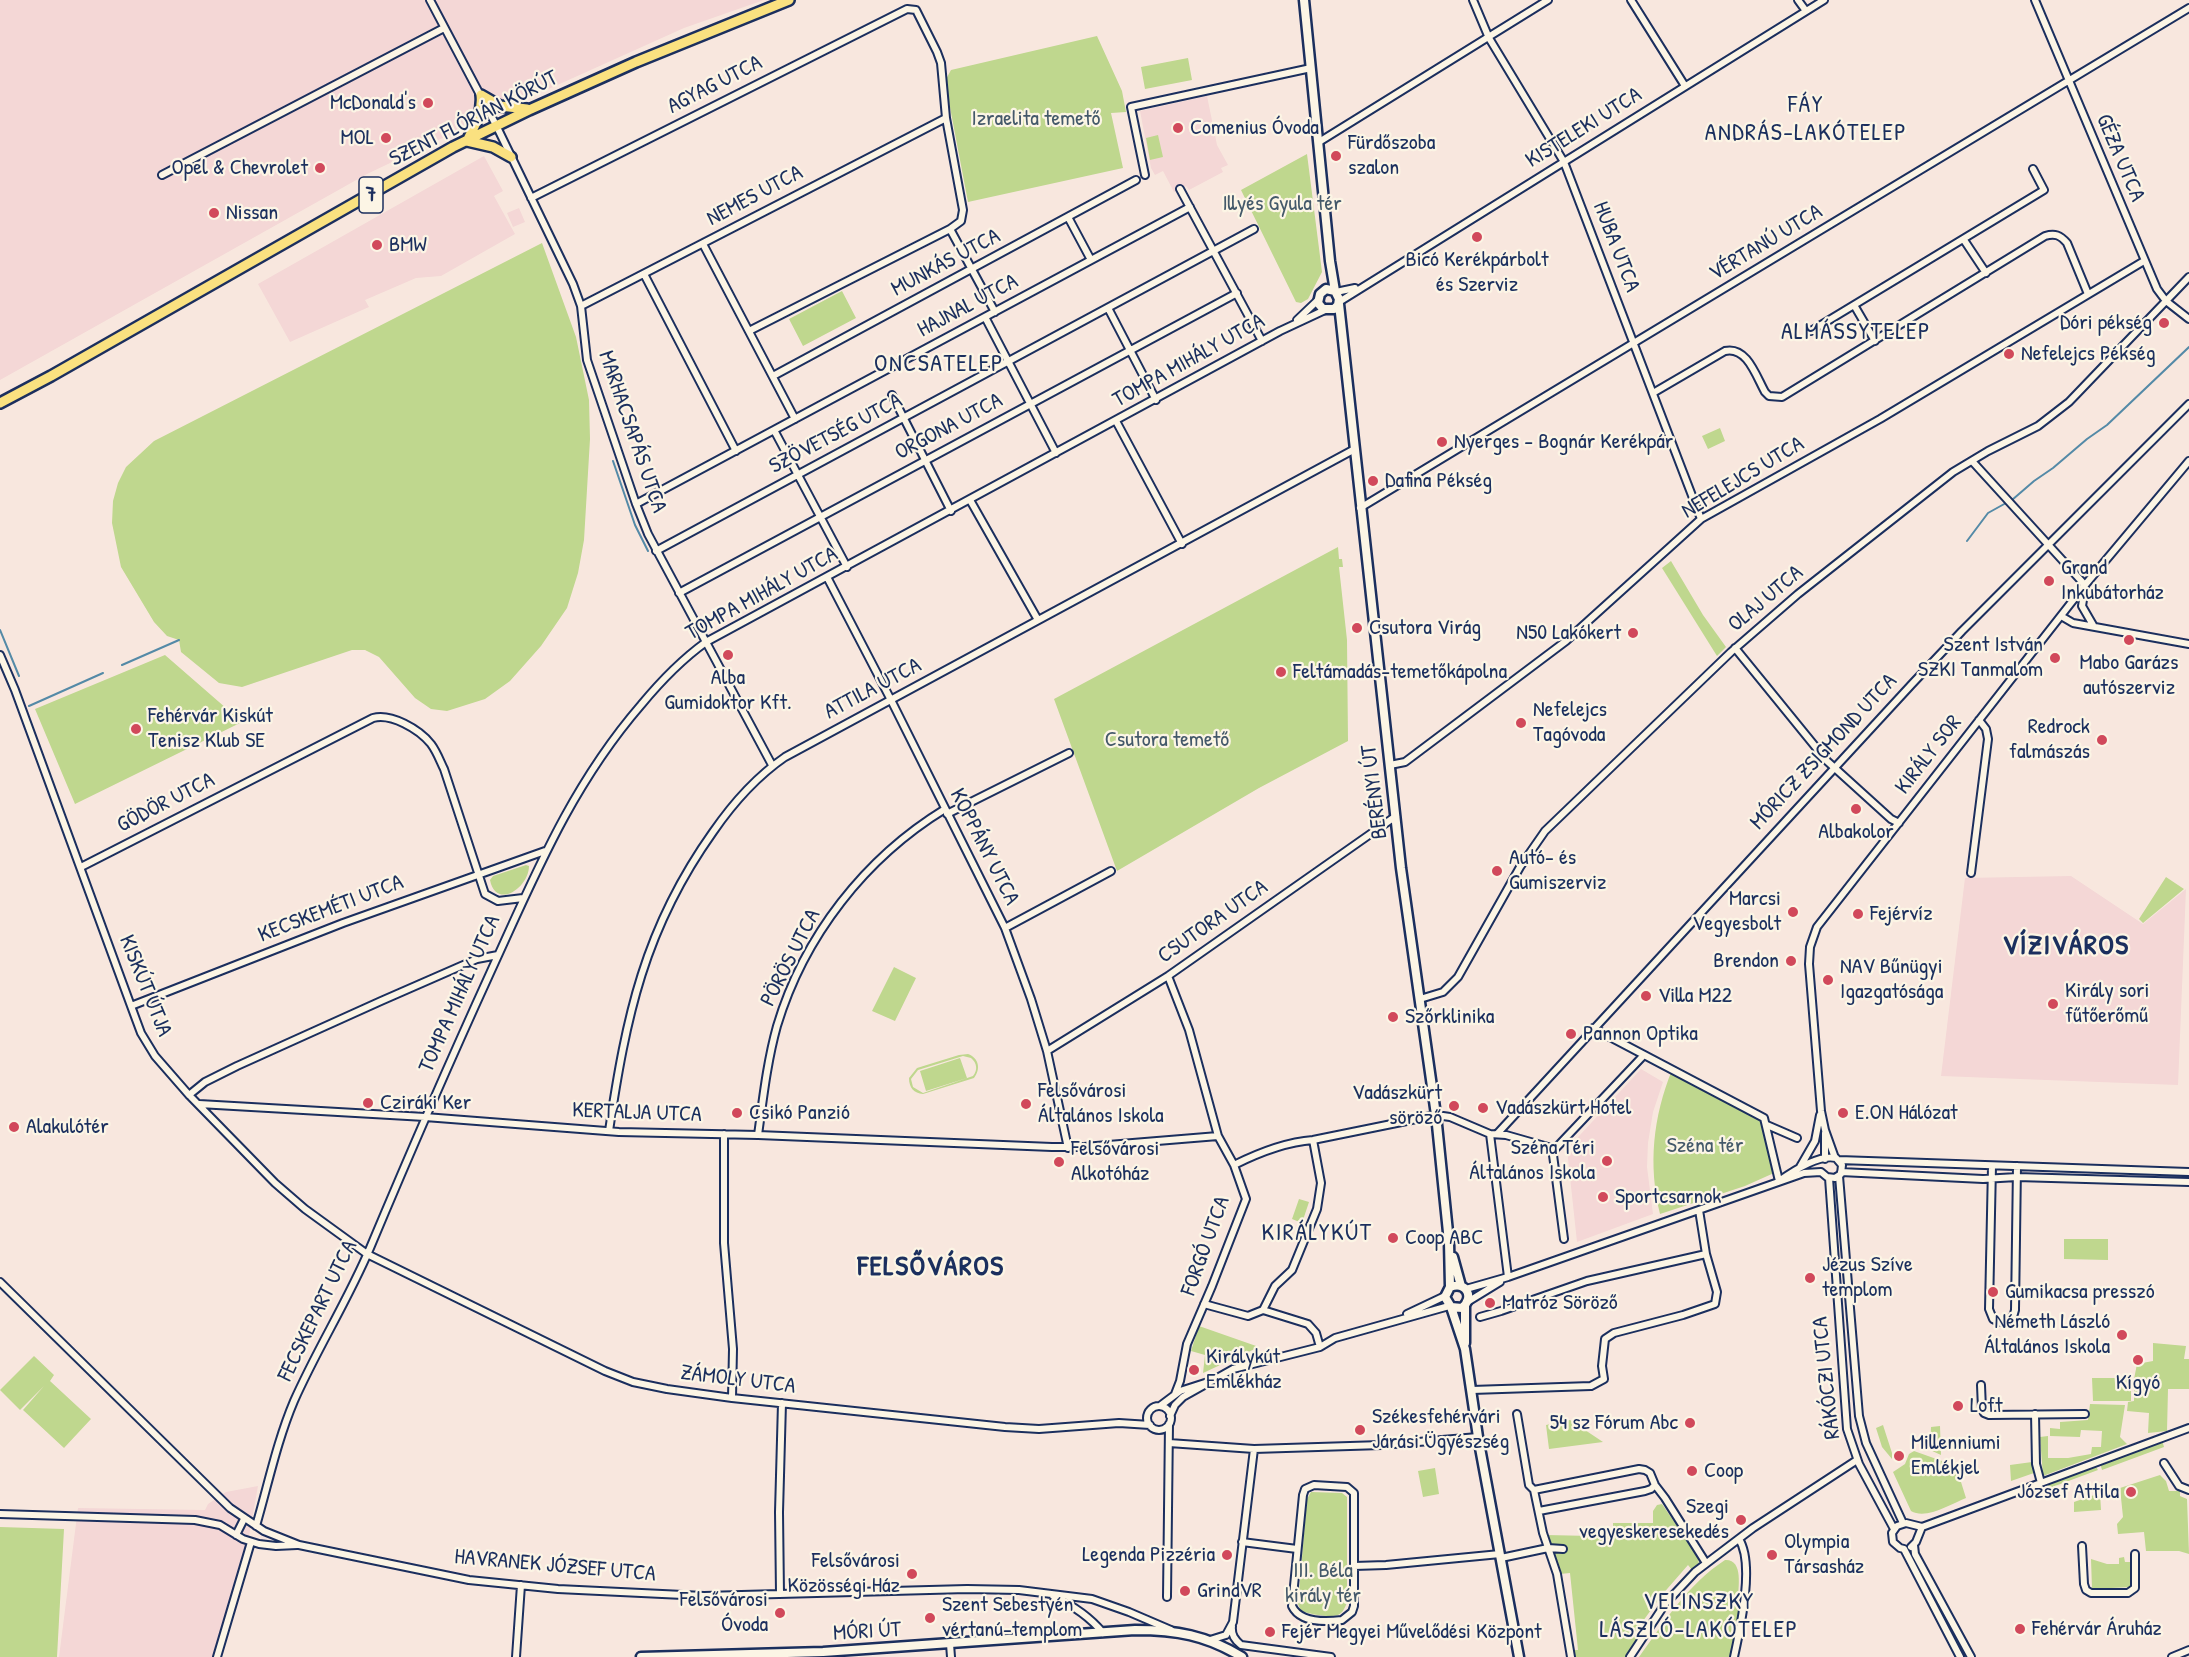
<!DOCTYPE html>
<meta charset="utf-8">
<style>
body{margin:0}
canvas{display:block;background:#f8e7de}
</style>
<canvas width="2189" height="1657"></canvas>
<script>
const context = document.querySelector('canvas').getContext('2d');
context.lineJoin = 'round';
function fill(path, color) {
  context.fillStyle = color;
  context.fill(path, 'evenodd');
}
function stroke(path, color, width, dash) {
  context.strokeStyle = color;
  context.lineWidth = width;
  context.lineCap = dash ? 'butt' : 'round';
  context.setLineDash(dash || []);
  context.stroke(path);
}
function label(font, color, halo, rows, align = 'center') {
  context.font = font + ' "Patrick Hand",sans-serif';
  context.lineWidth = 4.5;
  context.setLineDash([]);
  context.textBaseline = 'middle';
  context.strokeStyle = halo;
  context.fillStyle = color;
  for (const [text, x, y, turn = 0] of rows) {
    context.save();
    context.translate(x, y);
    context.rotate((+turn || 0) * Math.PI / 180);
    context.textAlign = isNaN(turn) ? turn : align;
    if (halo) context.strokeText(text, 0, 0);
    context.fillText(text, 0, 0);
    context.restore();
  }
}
const built = new Path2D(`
 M0 0H764L684 28 493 114 367 174 0 380Z
 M1207 96 1217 145 1228 165 1221 168 1223 172 1189 190 1186 186 1174 192 1163 171 1155 175 1151 168 1140 111Z
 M484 156 503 191 494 196 515 234 441 276 416 278 365 300 369 307 290 342 258 284Z
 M519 208 525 222 513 227 507 213Z
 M2071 876 2143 924 2186 889 2178 1085 1941 1076 1965 878Z
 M1641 1069 1663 1082 1653 1112 1648 1143 1647 1167 1653 1214 1577 1242 1567 1149Z
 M258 1486 247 1547 218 1657H59L78 1508 205 1510 208 1504 226 1492Z`);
const green = new Path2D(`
 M1097 36 1122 91 1126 112 1111 113 1123 168 968 202 945 81 951 70Z
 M1188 58 1192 80 1145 89 1141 67Z
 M1158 135 1163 157 1150 160 1146 138Z
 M1307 154 1322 272 1308 299 1301 303 1296 302 1241 190Z
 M542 243 576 337 589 400 590 439 584 540 578 573 567 608 541 646 510 681 485 699 447 711 431 709 415 698 379 657 365 650H352L242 687 219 683 181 652 179 640 167 636 154 622 121 567 112 523 113 501 118 483 126 467 154 441Z
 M842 291 856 318 803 346 789 319Z
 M1720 428 1725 441 1708 449 1702 436Z
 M1338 547 1339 559H1342L1343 567H1339L1347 640 1348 741 1259 788 1117 871 1054 699Z
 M1671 561 1703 615 1726 647 1717 656 1662 568Z
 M165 655 242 722 75 804 35 709Z
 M526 865 529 866C529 888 496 910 490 880L493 876Z
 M2166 877 2184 889 2143 923 2139 919Z
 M894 967 916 978 895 1021 872 1011Z
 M968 1054C979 1058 981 1069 974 1078L923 1094C914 1093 909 1088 909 1078L917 1068 959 1055ZM963 1056 971 1058C977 1063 978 1070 973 1076L923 1093 913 1087 911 1079 918 1070Z
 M960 1058 967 1078 926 1091 920 1071Z
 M1672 1070 1759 1118 1763 1123 1774 1173 1745 1186 1660 1214C1648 1165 1653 1117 1672 1070Z
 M1299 1199 1309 1202 1302 1223 1292 1219Z
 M2064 1239H2108V1260L2064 1259Z
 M1199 1326 1259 1347 1203 1373 1205 1355 1191 1351Z
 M2153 1343 2186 1346 2184 1359H2189V1389H2168L2167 1431 2148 1433 2149 1413 2127 1411 2128 1402 2134 1401V1379L2137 1364 2153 1361Z
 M34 1356 54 1375 50 1381 91 1419 64 1448 23 1410 44 1386 20 1410 0 1390Z
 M2092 1378H2131V1401H2093Z
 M2090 1404 2125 1405 2120 1437 2127 1444 2043 1476 2040 1437 2048 1436V1458H2068L2091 1454 2092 1447H2101L2102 1431 2081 1430 2080 1437 2050 1436V1428L2060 1429V1422L2088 1420Z
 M1570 1420 1603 1442 1549 1449 1546 1425Z
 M1883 1425 1892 1453V1459L1882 1447 1876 1428Z
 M1940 1426 1941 1455 1930 1450 1931 1427Z
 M2162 1440 2164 1447 2102 1470 2100 1463Z
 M1914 1451 1956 1466 1966 1498C1951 1504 1926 1520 1911 1511L1893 1472 1905 1464 1909 1454Z
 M2032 1462 2034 1473 2011 1481 2010 1465Z
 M2095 1465 2098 1470 2047 1489 2046 1483Z
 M1435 1468 1439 1494 1423 1497 1418 1471Z
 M2160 1475 2166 1481 2169 1491H2180V1496L2187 1499 2189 1554 2179 1551H2146L2144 1532 2118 1534 2117 1524 2123 1517 2120 1488Z
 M1311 1492 1342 1493 1347 1497V1603C1345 1607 1343 1613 1338 1615 1329 1618 1310 1614 1301 1611L1298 1604 1307 1499Z
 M2100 1493 2101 1510 2074 1512V1502Z
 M1662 1504 1698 1557 1699 1565 1692 1570 1688 1565 1661 1596 1633 1635 1641 1642 1630 1657H1575L1574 1650H1578L1570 1573 1560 1574 1546 1535 1592 1536V1529H1613V1523H1653V1511L1657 1505Z
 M0 1527 64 1529 57 1657H0Z
 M2124 1557 2125 1562H2130L2131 1587 2092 1589 2091 1559 2107 1564H2119V1558Z
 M1725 1560C1744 1559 1738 1588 1738 1600 1739 1605 1742 1609 1743 1614 1744 1625 1736 1646 1734 1657H1639C1665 1621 1688 1584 1725 1560Z`);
const stream = new Path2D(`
 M613 461 635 525 648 551
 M2012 500 2034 481 2053 468 2087 439 2107 425 2189 347
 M1967 541 1988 513 2006 503
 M0 630 19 676
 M122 665 179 640
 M29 706 103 673`);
const minor = new Path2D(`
 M430 0 496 125 573 284 581 306 587 360 636 504 648 534 772 765
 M1473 0 1489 38 1564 162 1701 519
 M1631 0 1685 86
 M1798 0 1806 11
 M2035 0 2157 289 2166 301 2189 319
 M1319 142 1548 0
 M162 175 444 28
 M1145 175 1131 107 1311 68
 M1180 189 1262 341
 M531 198 907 9 916 10 937 52 941 63 946 118 963 210 961 221 950 229 749 331
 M1068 217 1091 260
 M950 229 995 312
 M1964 240 1986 273
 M703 244 795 419
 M644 274 736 451
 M1336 292 1355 288
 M1339 302 1824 0
 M1854 305 1875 341
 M581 306 946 118
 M1108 308 1156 400
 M985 317 1056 453
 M1297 320 1318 300
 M1811 331 2044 190 2033 169
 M773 376 1136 180
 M1653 393 1725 351C1747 346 1756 376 1765 392L1769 396 1782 397 2045 236C2055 233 2060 235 2067 243L2088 294
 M892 395 951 511
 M1116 421 1182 544
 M774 430 847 567
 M1972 461 2085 585
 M970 500 1038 620
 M636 504 1190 207
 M1360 508 2189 8
 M656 551 1254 229
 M827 577 891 700 1005 928 1031 999 1047 1051 1068 1148
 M2085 588 2082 606 2093 625
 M679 593 1237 293
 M2061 616 2073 623 2189 644
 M1735 648 1827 761 1891 819 1899 823
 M0 655 15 690 131 1006 141 1033 155 1056 189 1095 275 1183 305 1209 367 1254 605 1371 633 1382 667 1389 732 1398 1005 1427 1039 1429 1119 1423 1150 1425
 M1390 765 1405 762 1566 641 1701 519 1880 419 2144 261
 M947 814 1069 753
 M81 867 373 718C391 713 419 729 431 744 437 752 440 761 444 769L485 894 498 901 523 898
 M1971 873 1988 739 1986 729 1979 720
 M1005 928 1111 871
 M1168 976 1189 1030 1218 1136 1234 1165 1246 1199 1212 1286 1187 1344 1180 1381 1175 1394
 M1420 999 1443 992 1458 977 1520 867 1545 831 1731 652 1798 594 1953 472 1988 451 2038 426 2069 402 2189 277
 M131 1006 343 923 545 851
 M1593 1028 1764 1118 1779 1181
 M1047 1051 1168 976 1396 816
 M189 1095 205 1082 237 1066 381 1001 477 959 498 955
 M199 1104 425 1117 619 1132 758 1135 1052 1147H1084L1218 1136
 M1767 1125 1797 1138
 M609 1131C626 1017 644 929 713 832 733 803 756 777 785 757L1353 450
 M1825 1133V1159
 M724 1134V1243L733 1349 732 1398
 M1490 1134 1508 1277
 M1497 1134 1912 684 1962 631 2189 404
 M758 1135C763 1099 767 1062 777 1026 804 936 865 858 945 809
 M1835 1158 1825 1130 1821 1111 1809 964 1810 947 1817 927 2085 585 2189 461
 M1839 1160 2189 1172
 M1234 1165C1258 1153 1286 1142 1313 1140L1436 1115 1450 1117 1490 1134 1506 1135 1555 1149
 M1992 1166 1989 1309 1993 1319C2004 1325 2013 1321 2015 1310L2017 1166
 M1800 1167 1815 1141 1820 1115
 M1841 1172 1983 1179 2017 1177 2189 1182
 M1839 1176 1859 1416 1866 1443 1903 1523
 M1829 1178 1847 1429 1859 1464 1894 1529
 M1564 1239 1553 1155 1555 1149 1643 1056
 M0 1282 230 1508 264 1531 299 1545 469 1580 558 1589 704 1596 967 1589 1019 1590 1092 1599 1129 1612 1171 1630
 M1466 1289 1508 1277 1804 1173 1821 1172 1827 1177 1835 1178 1841 1174 1842 1165 1836 1158C1819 1154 1793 1171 1779 1181
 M1469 1301 1500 1282
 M1204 1304 1248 1316 1263 1310 1308 1324 1316 1333 1320 1347
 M1263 1310 1275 1286 1292 1270 1317 1209 1321 1183 1313 1140
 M1407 1314 1445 1296
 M1480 1317 1501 1311 1587 1281 1706 1254
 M1981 1385 1982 1409 1984 1413 1989 1415 2085 1414
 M1472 1390 1591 1386 1604 1379 1602 1366 1605 1339 1614 1333 1683 1315 1715 1304 1717 1292 1706 1254 1699 1210
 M1160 1406 1180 1391 1208 1382
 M1147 1418a12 12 0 1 1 24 0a12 12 0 1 1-24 0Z
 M1517 1414 1529 1485 1534 1490 1543 1533 1557 1574 1571 1657
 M2035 1414 2036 1464 2041 1483
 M1170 1416 1175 1405 1183 1397 1233 1369 1320 1347 1335 1338 1449 1306
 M1169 1443 1254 1449 1382 1445 1478 1437
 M2164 1463 2179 1486 2189 1490
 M1314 1485 1347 1487 1354 1493V1606L1352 1612 1342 1620C1326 1622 1300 1623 1292 1606L1303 1495 1305 1489Z
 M1534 1490 1639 1469 1645 1470 1650 1473 1655 1485 1665 1498 1706 1563
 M1539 1511 1645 1491 1651 1489 1655 1485
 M0 1514 195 1520 220 1525 243 1539 259 1544 276 1546 297 1545
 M256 1526C268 1485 277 1441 294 1401 317 1349 348 1300 370 1248 409 1155 449 1063 491 971 535 875 571 786 641 705 660 682 681 660 706 642L1280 331 1325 310
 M236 1535 244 1519
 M1242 1542 1297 1549
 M1914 1545 1915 1554 1971 1657
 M2082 1546 2084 1584 2086 1590 2091 1593H2128L2135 1588V1554
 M1911 1547 1916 1542 1922 1527
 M1501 1558 1548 1548 1563 1549
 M1354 1566 1386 1565 1500 1554
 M780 1594 779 1512 782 1403
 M1053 1596C1072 1605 1090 1617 1103 1633
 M1167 1597 1169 1424
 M1232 1626C1231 1635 1235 1640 1241 1645L1331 1657
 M1210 1640 1226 1635 1233 1622 1254 1449
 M950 1644 951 1657
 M217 1657 251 1542
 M516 1657 521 1585
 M1630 1657 1665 1604 1695 1572 1753 1528 1857 1460
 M1734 1657C1740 1629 1755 1564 1739 1539
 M1960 1657 1904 1549 1900 1548 1893 1542 1892 1533 1897 1526 1906 1523 1922 1527 2189 1428
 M2172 1657 2189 1650`);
const secondary = new Path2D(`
 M1304 0 1330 261 1335 291 1339 299 1338 305 1334 309H1323L1318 303 1320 294 1326 289 1335 291
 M1339 304 1401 868 1436 1115 1449 1242 1450 1287 1445 1297 1451 1307 1465 1349 1478 1437 1519 1657
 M1453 1257 1461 1286
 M1450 1287C1466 1281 1475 1297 1462 1308L1451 1307
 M1465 1343V1306
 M641 1657 823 1652 1135 1630C1176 1630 1206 1635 1242 1657`);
const primary = new Path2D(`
 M481 95 500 106 527 109
 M467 141C475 125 483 112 481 95
 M467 141 493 147 511 157
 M0 403 51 376 453 147 529 110 636 62 789 0`);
const markers = [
 [428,103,6,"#d1495b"],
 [1178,128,6,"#d1495b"],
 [386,138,6,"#d1495b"],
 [1336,156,6,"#d1495b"],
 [320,168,6,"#d1495b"],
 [214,213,6,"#d1495b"],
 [1477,237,6,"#d1495b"],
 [377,245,6,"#d1495b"],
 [2164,323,6,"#d1495b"],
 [2009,354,6,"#d1495b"],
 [1442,442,6,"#d1495b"],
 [1373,481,6,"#d1495b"],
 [2049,581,6,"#d1495b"],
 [1357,628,6,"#d1495b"],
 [1633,633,6,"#d1495b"],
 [2129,640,6,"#d1495b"],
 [728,655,6,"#d1495b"],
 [2055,658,6,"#d1495b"],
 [1281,672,6,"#d1495b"],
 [1521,723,6,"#d1495b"],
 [136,729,6,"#d1495b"],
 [2102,740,6,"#d1495b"],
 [1856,809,6,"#d1495b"],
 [1497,871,6,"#d1495b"],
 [1793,912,6,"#d1495b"],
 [1858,914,6,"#d1495b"],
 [1791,961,6,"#d1495b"],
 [1828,980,6,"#d1495b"],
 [1646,996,6,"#d1495b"],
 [2053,1004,6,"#d1495b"],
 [1393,1017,6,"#d1495b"],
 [1571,1034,6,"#d1495b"],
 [368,1103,6,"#d1495b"],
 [1026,1104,6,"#d1495b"],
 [1454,1106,6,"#d1495b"],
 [1483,1108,6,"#d1495b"],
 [737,1113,6,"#d1495b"],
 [1843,1113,6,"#d1495b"],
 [14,1127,6,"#d1495b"],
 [1607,1161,6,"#d1495b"],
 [1059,1162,6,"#d1495b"],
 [1603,1197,6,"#d1495b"],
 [1393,1238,6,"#d1495b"],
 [1810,1278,6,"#d1495b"],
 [1993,1292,6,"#d1495b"],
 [1490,1303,6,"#d1495b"],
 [2122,1335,6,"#d1495b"],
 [2138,1360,6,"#d1495b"],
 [1194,1370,6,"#d1495b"],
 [1958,1406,6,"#d1495b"],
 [1690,1423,6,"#d1495b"],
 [1360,1430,6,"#d1495b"],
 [1899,1456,6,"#d1495b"],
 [1692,1471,6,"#d1495b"],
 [2131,1492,6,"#d1495b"],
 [1741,1520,6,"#d1495b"],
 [1227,1555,6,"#d1495b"],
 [1772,1555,6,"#d1495b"],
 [912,1574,6,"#d1495b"],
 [1185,1591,6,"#d1495b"],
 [780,1613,6,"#d1495b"],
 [930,1618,6,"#d1495b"],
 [2020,1629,6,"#d1495b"],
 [1270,1632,6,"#d1495b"]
];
const shields = [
 [371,195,24]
];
const shieldNames = [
 ["7",371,195]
];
const streetNames = [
 ["AGYAG UTCA",715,85,-27],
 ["SZENT FLÓRIÁN KÖRÚT",474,119,-27],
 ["KISTELEKI UTCA",1584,128,-32],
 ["GÉZA UTCA",2120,158,67],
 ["NEMES UTCA",755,196,-28],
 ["VÉRTANÚ UTCA",1766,243,-31],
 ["HUBA UTCA",1616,247,69],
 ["MUNKÁS UTCA",946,263,-28],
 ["HAJNAL UTCA",968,306,-28],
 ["TOMPA MIHÁLY UTCA",1189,361,-29],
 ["ORGONA UTCA",949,427,-28],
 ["MARHACSAPÁS UTCA",632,432,71],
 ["SZÖVETSÉG UTCA",836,434,-28],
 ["NEFELEJCS UTCA",1743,478,-31],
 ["TOMPA MIHÁLY UTCA",762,594,-29],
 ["OLAJ UTCA",1766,599,-40],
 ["ATTILA UTCA",873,689,-28],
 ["MÓRICZ ZSIGMOND UTCA",1824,752,-47],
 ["KIRÁLY SOR",1929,755,-52],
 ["BERÉNYI ÚT",1375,792,-97],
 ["GÖDÖR UTCA",166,803,-27],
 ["KOPPÁNY UTCA",984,847,63],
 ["KECSKEMÉTI UTCA",331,909,-21],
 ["CSUTORA UTCA",1213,922,-35],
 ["PÖRÖS UTCA",791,958,-63],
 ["KISKÚT ÚTJA",145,986,68],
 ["TOMPA MIHÁLY UTCA",460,994,-66],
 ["KERTALJA UTCA",637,1113,2],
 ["FORGÓ UTCA",1206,1246,-70],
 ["FECSKEPART UTCA",318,1311,-64],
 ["RÁKÓCZI UTCA",1827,1378,-96],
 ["ZÁMOLY UTCA",738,1380,7],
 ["HAVRANEK JÓZSEF UTCA",555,1566,5],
 ["MÓRI ÚT",867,1632,-3]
];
const poiNames = [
 ["McDonald's",416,103,"right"],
 ["Comenius Óvoda",1190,128],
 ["MOL",374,138,"right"],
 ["Fürdőszoba",1348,143],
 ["szalon",1348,168],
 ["Opel & Chevrolet",308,168,"right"],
 ["Nissan",226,213],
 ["BMW",389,245],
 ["Bicó Kerékpárbolt",1477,260,"center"],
 ["és Szerviz",1477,285,"center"],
 ["Dóri pékség",2152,323,"right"],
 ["Nefelejcs Pékség",2021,354],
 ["Nyerges - Bognár Kerékpár",1454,442],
 ["Dafina Pékség",1385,481],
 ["Grand",2061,568],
 ["Inkubátorház",2061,593],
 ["Csutora Virág",1369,628],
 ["N50 Lakókert",1621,633,"right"],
 ["Szent István",2043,645,"right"],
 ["SZKI Tanmalom",2043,670,"right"],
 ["Mabo Garázs",2129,663,"center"],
 ["autószerviz",2129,688,"center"],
 ["Feltámadás-temetőkápolna",1293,672],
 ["Alba",728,678,"center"],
 ["Gumidoktor Kft.",728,703,"center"],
 ["Nefelejcs",1533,710],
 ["Tagóvoda",1533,735],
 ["Fehérvár Kiskút",148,716],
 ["Tenisz Klub SE",148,741],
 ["Redrock",2090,727,"right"],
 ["falmászás",2090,752,"right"],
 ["Albakolor",1856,832,"center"],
 ["Autó- és",1509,858],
 ["Gumiszerviz",1509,883],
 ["Marcsi",1781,899,"right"],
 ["Vegyesbolt",1781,924,"right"],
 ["Fejérvíz",1870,914],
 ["Brendon",1779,961,"right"],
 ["NAV Bűnügyi",1840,967],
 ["Igazgatósága",1840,992],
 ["Király sori",2065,991],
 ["fűtőerőmű",2065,1016],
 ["Villa M22",1658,996],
 ["Szőrklinika",1405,1017],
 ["Pannon Optika",1583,1034],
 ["Felsővárosi",1038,1091],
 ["Általános Iskola",1038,1116],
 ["Vadászkürt",1442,1093,"right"],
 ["söröző",1442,1118,"right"],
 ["Cziráki Ker",380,1103],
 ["Vadászkürt Hotel",1495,1108],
 ["Csikó Panzió",749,1113],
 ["E.ON Hálózat",1855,1113],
 ["Alakulótér",26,1127],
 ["Széna Téri",1595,1148,"right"],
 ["Általános Iskola",1595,1173,"right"],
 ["Felsővárosi",1071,1149],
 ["Alkotóház",1071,1174],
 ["Sportcsarnok",1615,1197],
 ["Coop ABC",1405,1238],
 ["Jézus Szíve",1822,1265],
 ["templom",1822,1290],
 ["Gumikacsa presszó",2005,1292],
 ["Matróz Söröző",1502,1303],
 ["Németh László",2110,1322,"right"],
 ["Általános Iskola",2110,1347,"right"],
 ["Királykút",1206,1357],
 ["Emlékház",1206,1382],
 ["Kígyó",2138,1383,"center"],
 ["Loft",1970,1406],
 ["Székesfehérvári",1372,1417],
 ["Járási Ügyészség",1372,1442],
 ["54 sz Fórum Abc",1678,1423,"right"],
 ["Millenniumi",1911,1443],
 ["Emlékjel",1911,1468],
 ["Coop",1704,1471],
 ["József Attila",2119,1492,"right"],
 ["Szegi",1729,1507,"right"],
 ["vegyeskeresekedés",1729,1532,"right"],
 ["Olympia",1784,1542],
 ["Társasház",1784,1567],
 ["Legenda Pizzéria",1215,1555,"right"],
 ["Felsővárosi",900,1561,"right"],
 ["Közösségi Ház",900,1586,"right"],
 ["GrindVR",1197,1591],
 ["Felsővárosi",768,1600,"right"],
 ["Óvoda",768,1625,"right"],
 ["Szent Sebestyén",942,1605],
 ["vértanú-templom",942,1630],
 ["Fehérvár Áruház",2032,1629],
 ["Fejér Megyei Művelődési Központ",1282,1632]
];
const parkNames = [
 ["Izraelita temető",1036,119],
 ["Illyés Gyula tér",1282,204],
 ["Csutora temető",1167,740],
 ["Széna tér",1705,1146],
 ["III. Béla",1323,1571],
 ["király tér",1323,1596]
];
const neighbourhoodNames = [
 ["FÁY",1806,106],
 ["ANDRÁS-LAKÓTELEP",1806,134],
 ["ALMÁSSYTELEP",1856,333],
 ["ONCSATELEP",939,365],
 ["KIRÁLYKÚT",1317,1234],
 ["VELINSZKY",1699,1603],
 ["LÁSZLÓ-LAKÓTELEP",1699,1631]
];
const districtNames = [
 ["VÍZIVÁROS",2066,947],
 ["FELSŐVÁROS",931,1268]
];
fill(built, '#f4d7d6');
fill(green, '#bfd78e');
stroke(stream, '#548aa7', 2);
stroke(minor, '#1b2f5e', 10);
stroke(secondary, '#1b2f5e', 13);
stroke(primary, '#1b2f5e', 14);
stroke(minor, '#fcf5e5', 6);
stroke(secondary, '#fcf5e5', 8);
stroke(primary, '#fae180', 9);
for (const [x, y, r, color] of markers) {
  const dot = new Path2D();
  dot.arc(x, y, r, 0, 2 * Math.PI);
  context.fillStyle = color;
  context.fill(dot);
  stroke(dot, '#fcf5e5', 2);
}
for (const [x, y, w] of shields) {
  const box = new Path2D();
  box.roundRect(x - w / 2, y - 18, w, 36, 4.5);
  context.fillStyle = '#fcf5e5';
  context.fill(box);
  stroke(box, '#1b2f5e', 1.5);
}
label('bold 21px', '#1b2f5e', null, shieldNames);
label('22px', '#1b2f5e', '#fcf5e5', streetNames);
label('22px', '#1b2f5e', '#fcf5e5', poiNames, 'left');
label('22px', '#44596a', '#fcf5e5', parkNames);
context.letterSpacing = '1.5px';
label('24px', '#1b2f5e', '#fcf5e5', neighbourhoodNames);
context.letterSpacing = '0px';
context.letterSpacing = '1.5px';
label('bold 28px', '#1b2f5e', '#fcf5e5', districtNames);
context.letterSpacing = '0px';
</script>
